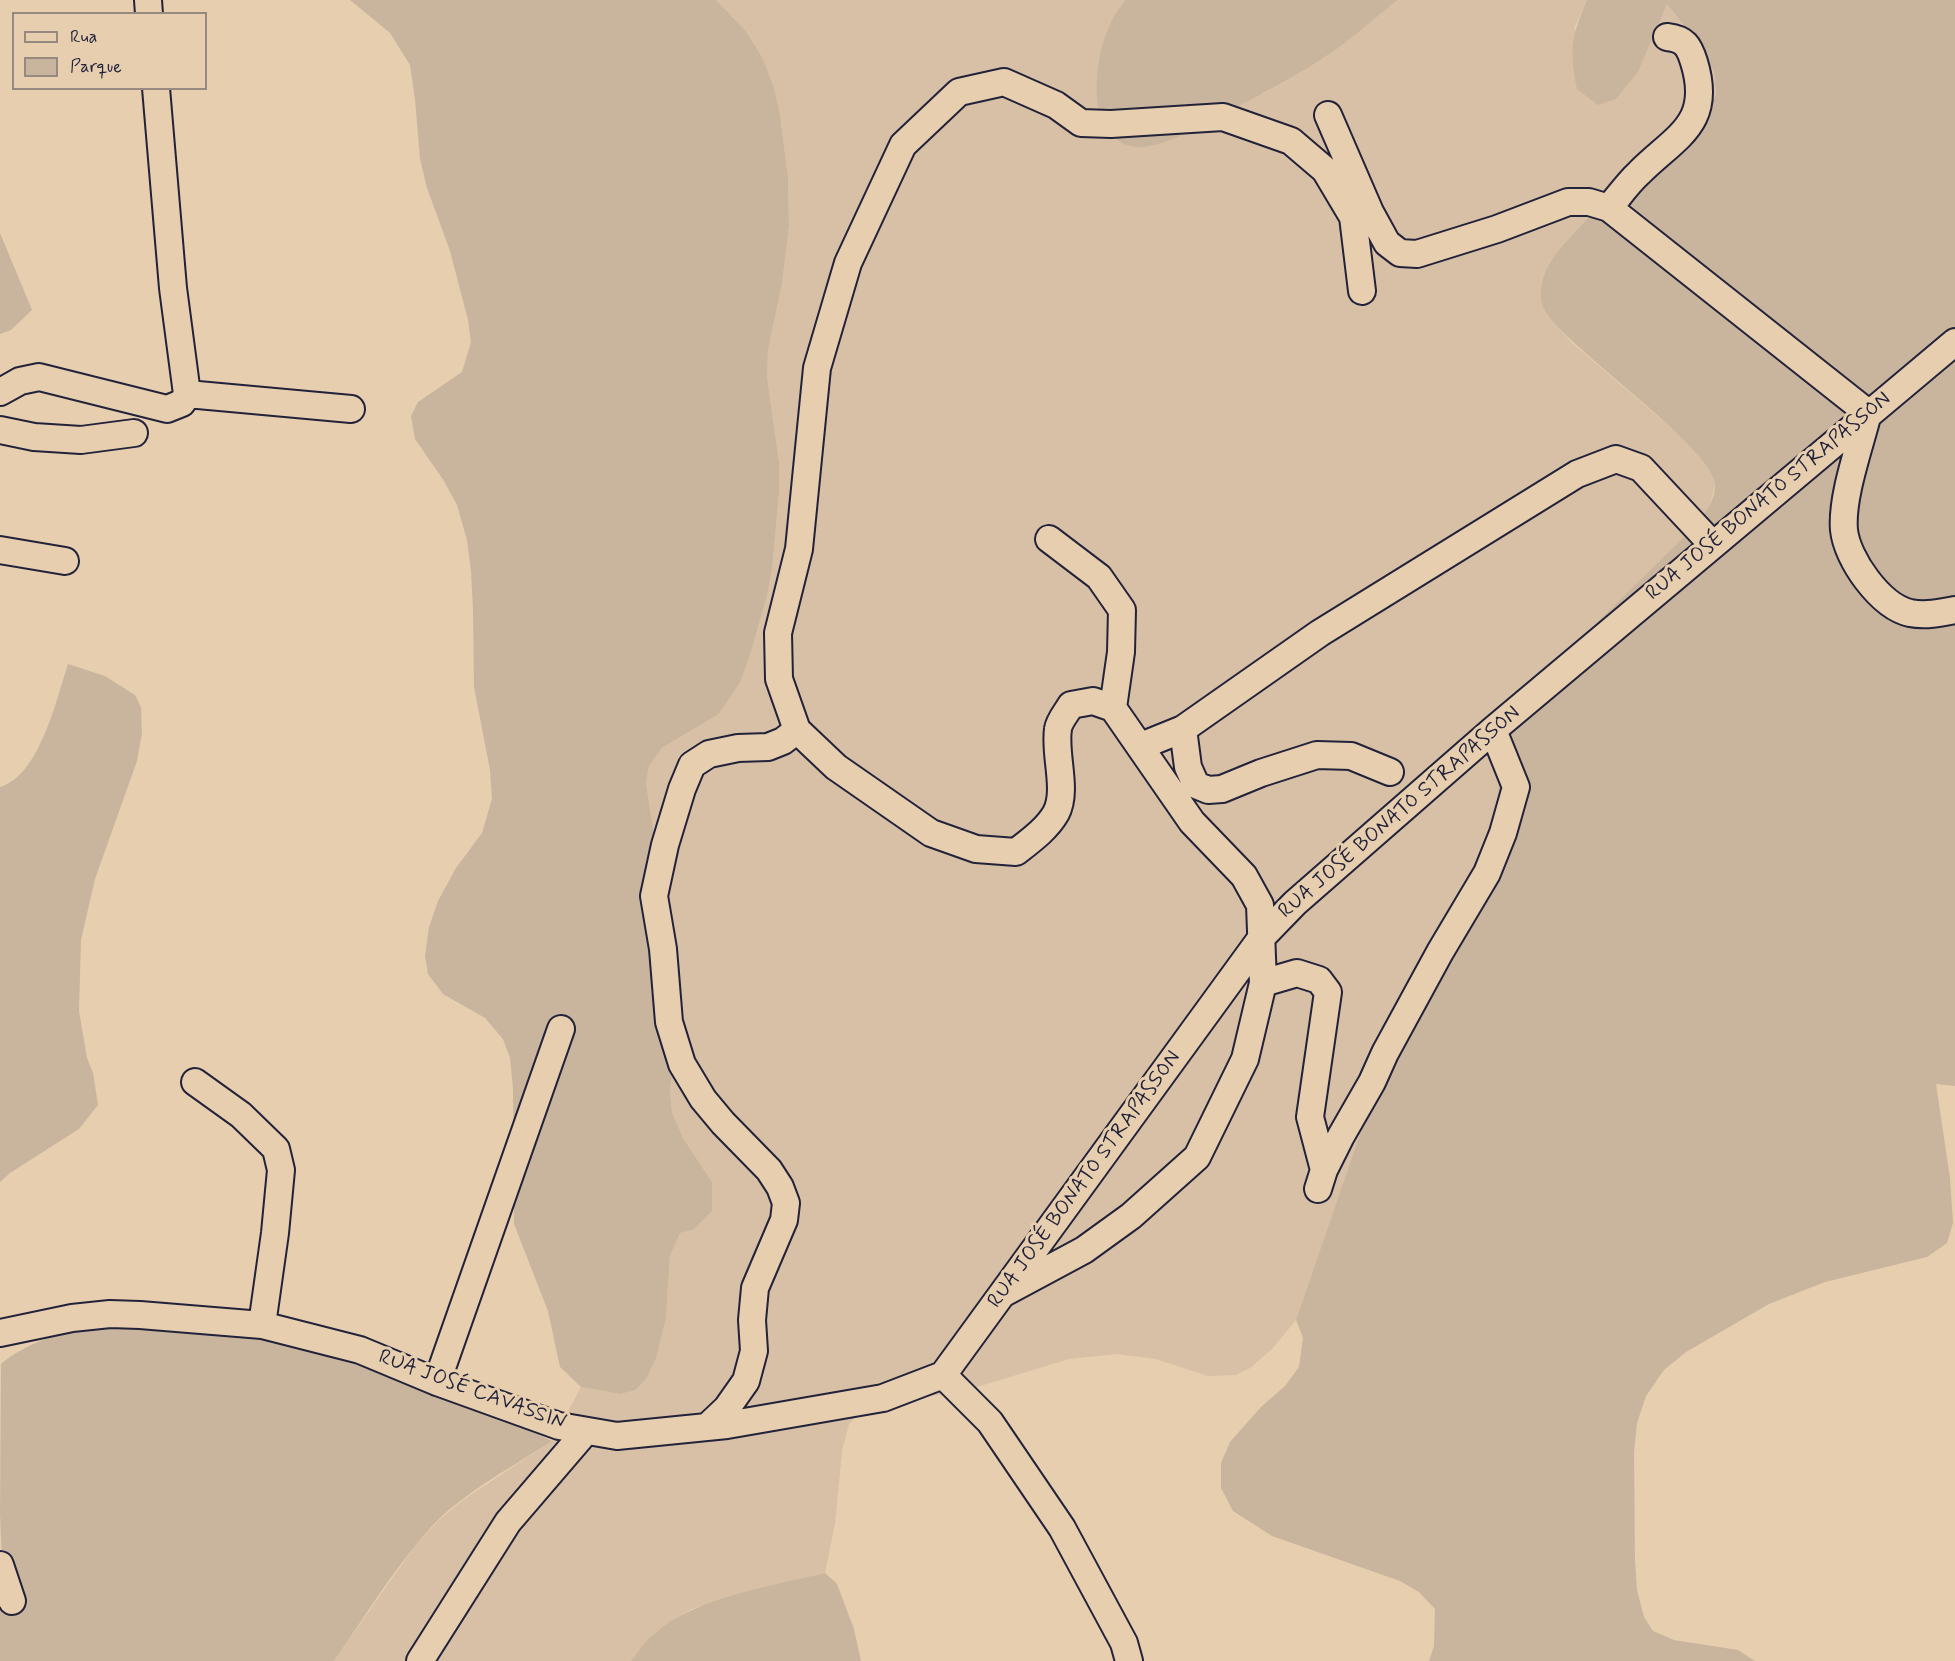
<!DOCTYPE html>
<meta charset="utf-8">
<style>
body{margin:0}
#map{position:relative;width:1955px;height:1661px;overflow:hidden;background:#e6ceae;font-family:Mynerve,sans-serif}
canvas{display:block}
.legend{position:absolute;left:12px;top:12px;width:195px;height:78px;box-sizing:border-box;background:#e6ceae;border:2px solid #988980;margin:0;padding:8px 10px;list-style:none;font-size:18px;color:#22223b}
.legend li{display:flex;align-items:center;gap:12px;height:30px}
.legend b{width:30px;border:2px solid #988980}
</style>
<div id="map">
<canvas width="1955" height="1661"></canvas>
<ul class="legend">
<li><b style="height:8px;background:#e6ceae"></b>Rua</li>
<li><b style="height:16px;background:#c9b59d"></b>Parque</li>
</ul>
</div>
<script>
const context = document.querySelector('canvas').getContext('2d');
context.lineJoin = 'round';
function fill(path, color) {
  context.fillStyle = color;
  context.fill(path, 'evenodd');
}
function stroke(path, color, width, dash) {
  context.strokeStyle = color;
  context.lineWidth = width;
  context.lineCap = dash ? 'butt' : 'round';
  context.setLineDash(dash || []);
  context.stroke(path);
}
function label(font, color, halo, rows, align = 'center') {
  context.font = font + ' Mynerve,sans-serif';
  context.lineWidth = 6;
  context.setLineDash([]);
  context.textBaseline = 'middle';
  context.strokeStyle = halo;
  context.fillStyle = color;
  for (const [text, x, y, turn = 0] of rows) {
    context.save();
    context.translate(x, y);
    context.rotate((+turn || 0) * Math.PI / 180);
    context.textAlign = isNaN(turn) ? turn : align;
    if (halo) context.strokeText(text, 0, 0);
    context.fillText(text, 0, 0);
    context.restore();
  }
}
const built = new Path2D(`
 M716 0H1125L1119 7 1263 94 1324 58 1398 0H1587L1574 29 1638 72 1667 4 1696 41 1714 71 1716 95 1544 309 1572 343 1689 443 1711 471 1715 486 1709 507 1692 529 1541 677 1500 741 1498 794 1489 830 1406 1014 1371 1102 1296 1320 1272 1349 1250 1368 1236 1375 1208 1376 1156 1359 1117 1354 1069 1359 954 1394 893 1399 867 1406 849 1424 842 1451 835 1524 825 1573 721 1600 692 1609 654 1633 631 1661H334L414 1547 440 1519 463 1500 552 1441 581 1387 620 1394 647 1378 656 1357 666 1318 670 1256 680 1233 693 1230 712 1182 683 1138 672 1112 670 1089 678 1035 655 841 646 783 649 766 662 748 719 714 740 683 750 655 767 596 772 570 779 493V462L767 377 768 350 782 284 789 227 788 177 780 115 762 57 746 31Z`);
const green = new Path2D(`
 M350 0H716L746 31 762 57 773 85 780 115 788 177 789 227 782 284 768 350 767 377 779 462V493L772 570 767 596 750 655 740 683 719 714 662 748 649 766 646 783 655 841 678 1035 670 1089 672 1112 683 1138 712 1182V1211L693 1230 680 1233 670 1256 666 1318 656 1358 647 1378 635 1390 620 1394 581 1387 560 1367 548 1311 514 1224 513 1088 510 1058 503 1039 485 1018 443 994 428 974 425 956 429 927 438 901 456 868 482 833 492 799 490 770 474 687 473 609 471 571 467 540 457 505 444 481 415 439 411 416 418 402 462 372 471 342 468 320 450 251 427 188 420 159 415 99 410 65 390 33Z
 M1125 0H1398C1373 19 1349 42 1322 59 1286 82 1248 101 1210 121 1188 131 1162 148 1137 147 1112 146 1099 122 1097 99 1095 65 1103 28 1125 0Z
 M1587 0H1955V1086L1936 1084 1950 1178 1953 1223 1947 1243 1927 1257 1825 1282 1769 1304 1686 1352 1664 1370 1646 1396 1637 1423 1634 1452 1635 1560 1637 1590 1644 1617 1653 1631 1674 1640 1738 1650 1755 1661H1429L1434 1646 1435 1609 1419 1592 1400 1581 1272 1536 1233 1511 1221 1488V1463L1230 1442 1261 1407 1285 1386 1299 1367 1303 1338 1296 1320 1371 1102 1406 1014 1489 830 1498 794 1500 741 1541 677 1692 529C1701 517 1715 503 1715 486 1716 449 1572 353 1545 311 1539 300 1540 287 1544 276 1550 258 1566 242 1579 228 1592 214 1604 198 1619 185 1651 155 1690 130 1716 95L1714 71 1696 41 1667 4 1638 72 1616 99 1598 105 1577 89C1569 48 1571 38 1587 0Z
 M0 233 32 310 11 330 0 334Z
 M68 664 105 676 135 695 141 707 142 733 137 761 95 879 81 940 79 1011 87 1058 93 1073 98 1105 79 1129 10 1173 0 1182V787C40 775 56 700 68 664Z
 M197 1321 421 1378 552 1441C517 1464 467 1491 438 1520 398 1561 367 1614 334 1661H0V1565L2 1560 0 1514 1 1364C55 1320 131 1325 197 1321Z
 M825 1573 837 1584 854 1629 861 1661H631C638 1652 646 1640 655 1633 697 1597 772 1586 825 1573Z`);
const minor = new Path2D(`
 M148 0 149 14
 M1328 115 1370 212 1387 243 1400 253 1417 254 1497 229 1568 202H1589L1609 208 1868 413C1860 446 1841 497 1844 530 1847 559 1880 606 1910 613 1925 616 1940 613 1955 610
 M1609 208C1619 196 1628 183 1639 173 1676 136 1713 124 1694 62 1689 46 1685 39 1667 37
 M0 392 20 381 39 377 167 409 182 403 187 394 173 288 156 88
 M187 394 351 409
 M0 430 34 437 81 440 134 433
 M1049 539 1099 577 1122 610 1121 652 1113 708
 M0 550 65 561
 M1183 729 1188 767 1196 785 1208 790 1222 789 1261 773 1317 755 1351 756 1390 772
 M1141 746 1183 729 1320 633 1577 474 1616 459 1641 468 1713 545
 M1263 983 1297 973 1319 980 1328 992 1310 1117 1324 1170
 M195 1082 241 1115 276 1149 281 1170 275 1233 262 1325
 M1318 1189 1324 1170 1341 1136 1372 1082 1385 1053 1440 952 1487 873 1503 833 1516 787 1493 730
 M1002 1294 1084 1250 1131 1216 1197 1157 1245 1059 1263 983 1260 905 1244 876 1192 822 1113 708 1093 701 1071 705C1067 712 1059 721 1058 729 1054 755 1068 790 1056 813 1047 829 1030 841 1016 852L976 849 931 833 836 767 797 730 779 679 778 633 799 549 817 368 848 263 903 145 959 92 1004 82 1056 105 1081 123 1111 124 1223 117 1291 141 1325 170 1353 217 1362 291
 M0 1333 72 1318 110 1314 140 1315 262 1325 360 1350 437 1382 559 1426 617 1436 727 1425 883 1398 943 1375
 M943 1375 1262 937 1295 903 1493 730 1955 342
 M943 1375 990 1422 1062 1528 1124 1643 1129 1661
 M437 1382 561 1029
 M707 1427 727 1408 746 1381 754 1351 752 1320 755 1288 784 1220 786 1203 780 1187 769 1170 723 1123 703 1099 682 1064 669 1022 663 949 654 896 665 845 682 789 692 765 709 754 738 748 768 747 783 741 797 730
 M0 1565 12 1601
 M420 1661 508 1522 586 1431`);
const streetNames = [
 ["RUA JOSÉ BONATO STRAPASSON",1769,497,-40],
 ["RUA JOSÉ BONATO STRAPASSON",1400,813,-41],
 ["RUA JOSÉ BONATO STRAPASSON",1085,1180,-54],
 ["RUA JOSÉ CAVASSIN",472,1391,20]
];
fill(built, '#d7c0a5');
fill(green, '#c9b59d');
stroke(minor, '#22223b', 30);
stroke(minor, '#e6ceae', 26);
label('21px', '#22223b', '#e6ceae', streetNames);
</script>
